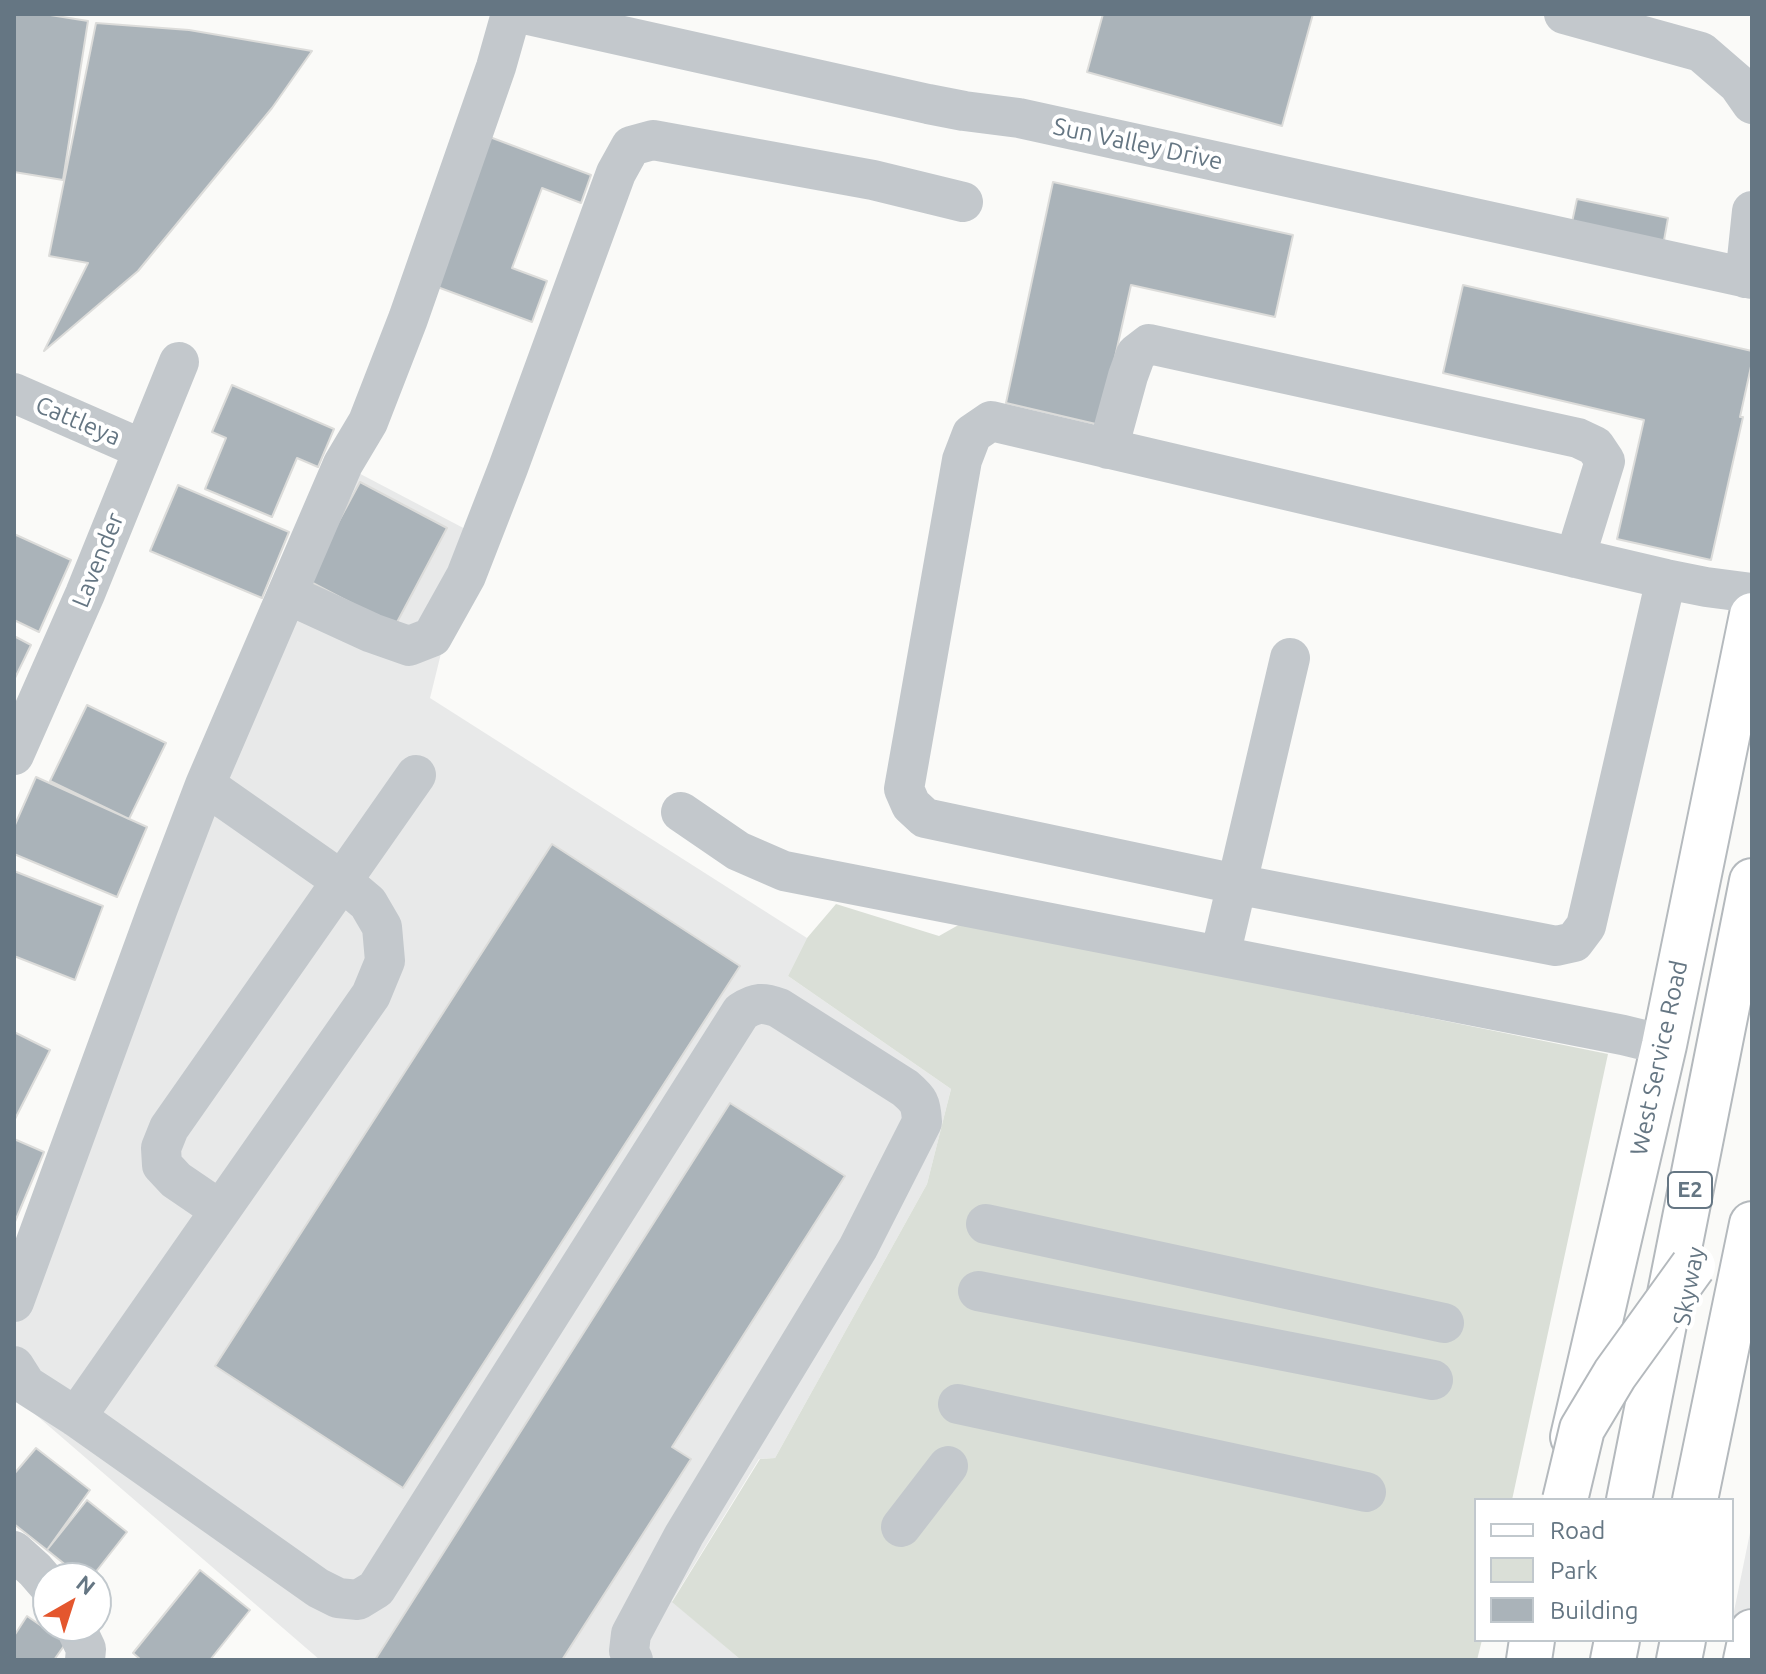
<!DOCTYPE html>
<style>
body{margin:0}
#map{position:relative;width:1766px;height:1674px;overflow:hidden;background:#fafaf8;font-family:Ubuntu,sans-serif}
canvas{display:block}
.frame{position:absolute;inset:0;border:16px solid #657683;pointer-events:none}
.legend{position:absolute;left:1474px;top:1498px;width:260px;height:144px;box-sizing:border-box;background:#fff;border:2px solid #c1c8cd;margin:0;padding:10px 14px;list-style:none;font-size:24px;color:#657683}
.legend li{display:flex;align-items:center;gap:16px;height:40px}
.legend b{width:40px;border:2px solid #c1c8cd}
.north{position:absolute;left:32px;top:1562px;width:80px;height:80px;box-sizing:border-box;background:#fff;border:2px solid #c1c8cd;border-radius:50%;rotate:39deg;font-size:22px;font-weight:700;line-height:32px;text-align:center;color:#657683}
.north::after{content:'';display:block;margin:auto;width:28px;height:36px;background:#e4572e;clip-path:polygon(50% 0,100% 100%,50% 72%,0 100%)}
</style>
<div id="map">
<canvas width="1766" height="1674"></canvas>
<div class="frame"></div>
<ul class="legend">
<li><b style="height:10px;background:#fff"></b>Road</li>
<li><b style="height:22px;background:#dadfd7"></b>Park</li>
<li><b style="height:22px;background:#aab3b9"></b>Building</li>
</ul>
<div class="north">N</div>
</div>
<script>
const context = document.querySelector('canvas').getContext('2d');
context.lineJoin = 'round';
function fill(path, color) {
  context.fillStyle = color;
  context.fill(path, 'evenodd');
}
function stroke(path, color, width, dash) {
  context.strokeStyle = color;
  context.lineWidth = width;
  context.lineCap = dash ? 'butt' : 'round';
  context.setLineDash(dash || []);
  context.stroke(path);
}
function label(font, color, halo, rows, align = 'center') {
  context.font = font + ' Ubuntu,sans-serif';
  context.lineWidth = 8;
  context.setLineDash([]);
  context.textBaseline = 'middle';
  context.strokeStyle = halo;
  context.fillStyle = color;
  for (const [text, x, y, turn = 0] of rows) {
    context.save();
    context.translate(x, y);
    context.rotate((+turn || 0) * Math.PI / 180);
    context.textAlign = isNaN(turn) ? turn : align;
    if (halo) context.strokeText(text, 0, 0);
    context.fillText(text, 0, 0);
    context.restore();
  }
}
const built = new Path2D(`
 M328 457 471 532 430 698 807 938 788 976 951 1089 927 1184 775 1458 759 1459 672 1601 741 1660H320L14 1396V1262Z
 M1752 1523V1660H1724L1728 1640H1732V1621Z`);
const green = new Path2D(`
 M836 904 939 936 962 923 1608 1054 1512 1500H1476V1640H1482L1477 1660H741L672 1602 760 1459 775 1458 927 1184 951 1089 788 976 807 938Z`);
const building = new Path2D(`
 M14 14H44L88 21 63 180 14 172Z
 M1103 14H1313L1282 126 1087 72Z
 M96 23 189 30 312 51 272 108 138 271 44 351 88 263 49 256Z
 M487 136 591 175 581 203 542 188 512 268 547 281 532 322 432 285Z
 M1053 182 1293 235 1275 317 1131 285 1100 425 1006 403Z
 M1577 199 1668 218 1663 246 1571 227Z
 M1463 285 1752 351V362L1740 417H1743L1711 560 1617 539 1644 420 1443 373Z
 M232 385 334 429 318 467 297 458 272 517 205 489 226 438 212 432Z
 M360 482 447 528 395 626 307 580Z
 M178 485 289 532 262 598 150 551Z
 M14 534 71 560 39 632 14 620Z
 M14 636 31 645 14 680Z
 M87 705 166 743 129 819 50 781Z
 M36 777 147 827 117 897 14 854V827Z
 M552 844 740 966 403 1488 215 1366Z
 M14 871 103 906 75 980 14 956Z
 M14 1032 50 1050 14 1121Z
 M730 1103 845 1176 672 1447 691 1459 562 1660H375Z
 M14 1139 44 1152 14 1224Z
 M36 1448 90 1490 47 1550 14 1524V1474Z
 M87 1500 127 1532 91 1578H82L47 1550Z
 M200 1570 250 1610 210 1660H141L133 1653Z
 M27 1616 66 1643 54 1660H14V1636Z`);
const minor = new Path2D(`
 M524 14 928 104 964 111 1019 118 1752 279
 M1564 14 1701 52 1738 84 1752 104
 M1745 278 1752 211
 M14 393 142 449
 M1108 449 1128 376 1136 354 1149 344 1578 438 1595 446 1605 461 1575 558
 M1666 579 1586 926 1574 942 1556 946 1236 884 925 818 911 805 904 789 962 460 972 434 991 421 1666 579 1706 587 1752 593
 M287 594 372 633 409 646 432 637 466 576 508 468 616 173 631 146 653 140 873 180 963 202
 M14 755 85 594 179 362
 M681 812 738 851 784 871 1623 1035 1664 1045
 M1220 956 1290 658
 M220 1210 176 1180 162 1165 161 1148 169 1128 416 775
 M986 1224 1444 1323
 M978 1291 1433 1380
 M14 1302 158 908 205 785 343 464 368 422 408 319 496 67 511 14
 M14 1366 26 1385 76 1417 318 1588 338 1598 358 1600 376 1589 741 1012C756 1002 763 1002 779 1008L905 1088C919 1100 921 1103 922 1122L858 1248 684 1535 631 1634 629 1651 633 1660
 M958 1404 1366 1492
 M76 1417 371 995 385 961 382 927 368 903 342 881 205 785
 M901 1527 948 1466
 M14 1551 35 1570 48 1585
 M75 1626 86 1649 85 1660`);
const major = new Path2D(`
 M1573 1437 1664 1045 1752 615`);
const highway = new Path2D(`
 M1629 1500 1752 881
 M1695 1500 1752 1224
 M1529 1660 1532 1640
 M1613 1660 1617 1640
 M1679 1660 1683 1640
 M1746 1660 1752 1632`);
const highwayBridge = new Path2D(`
 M1565 1500 1582 1429 1615 1374 1693 1266`);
const shields = [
 [1690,1190,44]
];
const shieldNames = [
 ["E2",1690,1190]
];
const streetNames = [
 ["Sun Valley Drive",1138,144,12],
 ["Cattleya",78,421,23],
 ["Lavender",98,560,-68],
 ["West Service Road",1659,1058,-78],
 ["Skyway",1689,1286,-79]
];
fill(built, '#e8e9e9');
fill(green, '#dadfd7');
fill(building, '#aab3b9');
stroke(building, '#dcdcda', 2);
stroke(major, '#b5babe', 48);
stroke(highway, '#b4b9bd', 48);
stroke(minor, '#c3c8cc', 40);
stroke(major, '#fff', 44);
stroke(highway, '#fff', 44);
stroke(highwayBridge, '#b4b9bd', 48, []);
stroke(highwayBridge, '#fff', 44);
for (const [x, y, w] of shields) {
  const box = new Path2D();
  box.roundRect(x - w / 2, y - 18, w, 36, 6);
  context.fillStyle = '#fff';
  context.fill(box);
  stroke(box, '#657683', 2);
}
label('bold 22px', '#657683', null, shieldNames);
label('24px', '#657683', '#fff', streetNames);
</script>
